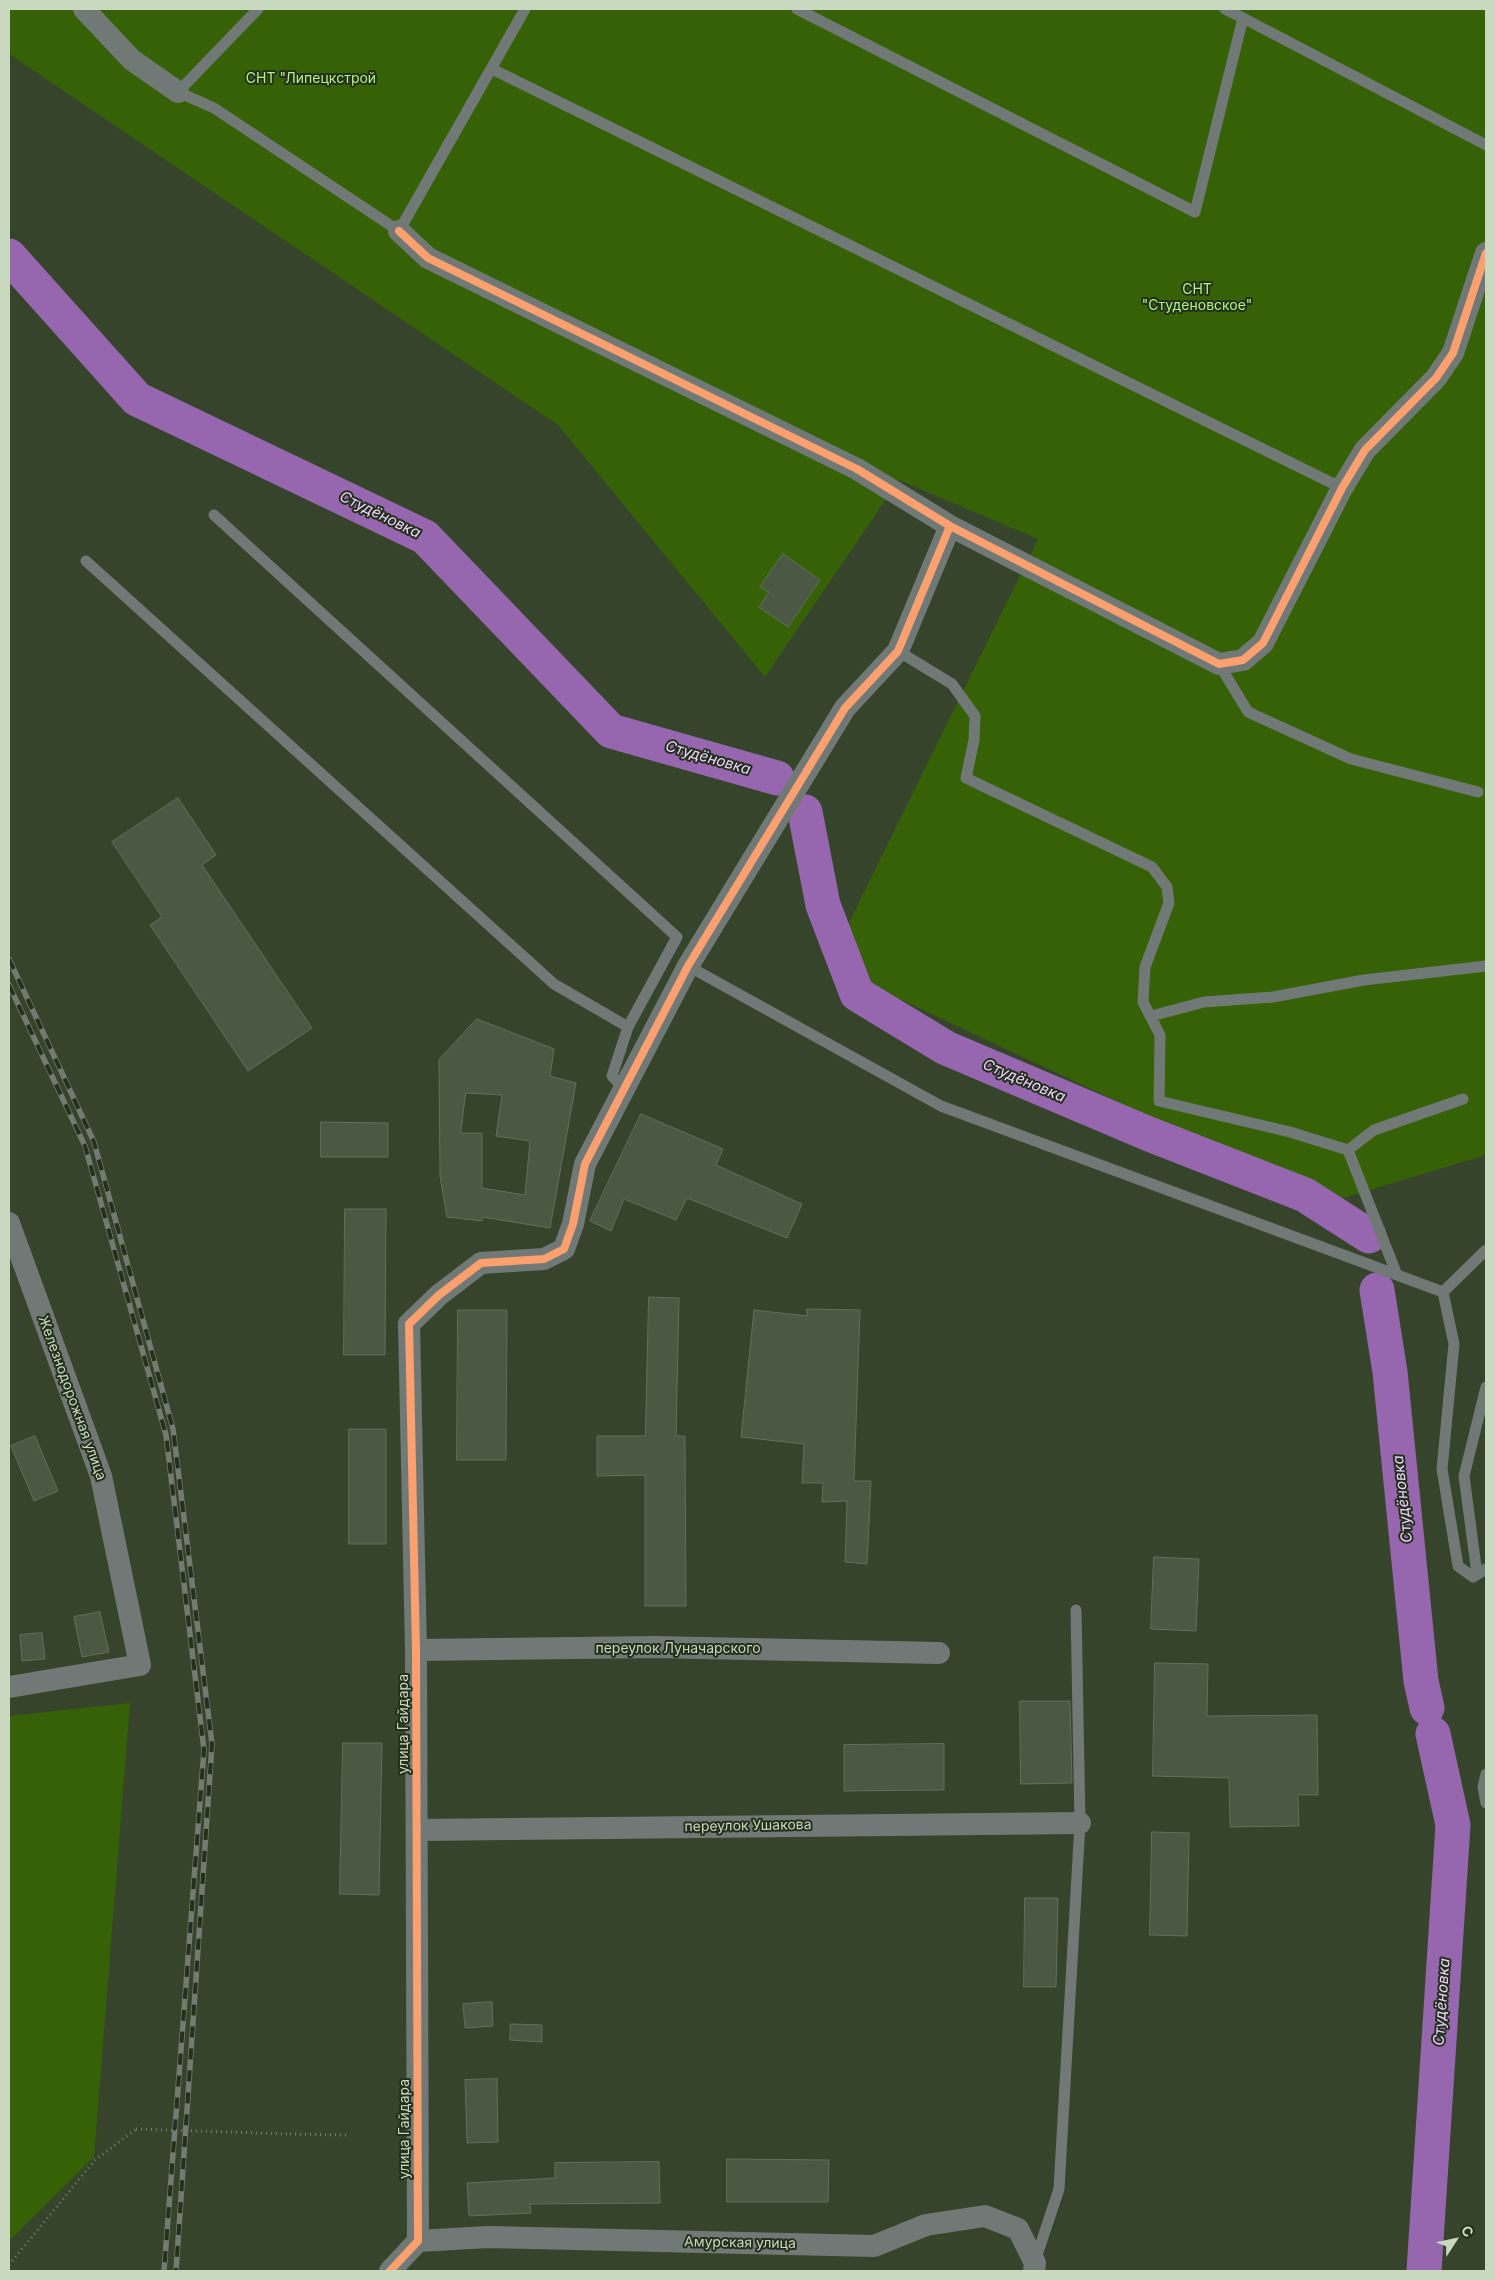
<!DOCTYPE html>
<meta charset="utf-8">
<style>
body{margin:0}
#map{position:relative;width:1495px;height:2280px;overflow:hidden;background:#35442a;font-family:Inter,sans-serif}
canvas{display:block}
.frame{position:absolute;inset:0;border:10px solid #c9d9bf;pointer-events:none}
.north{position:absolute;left:1430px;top:2215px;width:50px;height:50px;-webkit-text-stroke:4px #23301c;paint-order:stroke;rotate:55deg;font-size:14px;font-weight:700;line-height:20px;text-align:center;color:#c9d9bf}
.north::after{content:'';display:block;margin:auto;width:18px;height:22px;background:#c9d9bf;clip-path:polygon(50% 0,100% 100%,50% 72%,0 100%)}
</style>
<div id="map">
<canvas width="1495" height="2280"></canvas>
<div class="frame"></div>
<div class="north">С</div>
</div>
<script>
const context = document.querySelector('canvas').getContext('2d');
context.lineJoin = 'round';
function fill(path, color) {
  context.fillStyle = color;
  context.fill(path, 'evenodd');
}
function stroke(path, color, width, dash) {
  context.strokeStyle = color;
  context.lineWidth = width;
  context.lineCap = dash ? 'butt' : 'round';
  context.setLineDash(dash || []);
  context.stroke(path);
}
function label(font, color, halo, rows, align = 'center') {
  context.font = font + ' Inter,sans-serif';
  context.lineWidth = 4;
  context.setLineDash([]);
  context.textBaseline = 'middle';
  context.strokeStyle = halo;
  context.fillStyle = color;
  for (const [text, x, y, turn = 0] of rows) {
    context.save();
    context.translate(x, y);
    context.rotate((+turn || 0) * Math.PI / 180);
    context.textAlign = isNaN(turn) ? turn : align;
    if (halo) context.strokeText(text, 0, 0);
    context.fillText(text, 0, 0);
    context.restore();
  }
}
const green = new Path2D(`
 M9 9H1486V1155L1330 1202 828 965 1038 539 899 480 765 677 558 425 9 54Z
 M130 1703 94 2157 9 2241V1716Z`);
const river = new Path2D(`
 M9 256 137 399 425 537 611 731 777 778
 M805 812 823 905 857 994 946 1048 1149 1134 1305 1195 1369 1236
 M1377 1290 1390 1372 1421 1681 1427 1708
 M1424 2271 1453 1825 1433 1734`);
const building = new Path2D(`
 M783 554 820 580 788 627 759 607 769 592 760 587Z
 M178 798 216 855 202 865 312 1028 248 1071 150 925 162 917 112 842Z
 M477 1019 554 1049 550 1076 576 1083 550 1228 482 1217V1221L447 1217 440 1176 439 1060ZM466 1093 502 1095 496 1136 530 1141 525 1195 482 1188V1133H461Z
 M641 1114 723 1149 716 1165 802 1204 787 1238 687 1198 676 1220 624 1199 611 1231 590 1221Z
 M321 1122 388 1123V1157H321Z
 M345 1209H386L385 1355H344Z
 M649 1297 679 1298 676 1436H685L686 1606H645V1475L597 1476V1436H645Z
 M807 1309 860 1310 854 1481H871L867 1564 845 1562 847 1501 822 1502 823 1483H802L804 1444 741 1437 754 1310 807 1316Z
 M458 1310H507L506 1460H457Z
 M349 1429H386V1544H349Z
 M35 1436 58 1491 34 1501 11 1446Z
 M1154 1557 1199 1559 1196 1631 1151 1629Z
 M100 1612 109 1652 82 1657 74 1617Z
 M42 1633 45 1659 22 1661 20 1635Z
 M1155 1663 1208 1664 1207 1716 1317 1715 1318 1795H1298L1299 1826 1230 1827 1229 1778 1153 1776Z
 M1020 1701H1070L1072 1783 1021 1784Z
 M343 1743H382L379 1895 340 1894Z
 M944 1744V1790L844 1791V1745Z
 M1152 1832 1189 1833 1187 1936 1150 1935Z
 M1025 1898H1058L1056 1987H1024Z
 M492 2002 493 2026 465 2028 463 2004Z
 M511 2024 542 2025V2042L510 2040Z
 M497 2079 498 2142 467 2143 465 2080Z
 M727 2159 829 2160 828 2202H727Z
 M659 2162 660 2203 530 2204 531 2213 469 2216 467 2183 555 2178V2163Z`);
const path = new Path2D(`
 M290 2134 347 2135
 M9 2265 95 2160 136 2129`);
const service = new Path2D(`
 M258 9 178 92 214 108 399 231 525 9
 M797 9 1195 212 1243 18 1486 145
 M1225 9 1243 18
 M492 69 1342 488
 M214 515 677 937 628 1027
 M86 561 554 984 628 1027 612 1076 624 1089
 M898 651 952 684 975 716 974 740 966 778 1152 867 1167 887 1169 903 1145 967 1143 1002 1160 1035 1159 1101 1290 1132 1348 1150 1397 1275
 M1219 664 1248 712 1351 759 1478 792
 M688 966 941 1106 1443 1292 1486 1250
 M1151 1016 1204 1002 1273 997 1364 980 1486 966
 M1348 1150 1374 1130 1463 1099
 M1443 1292 1454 1344 1442 1469 1458 1566 1473 1577 1486 1569
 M1477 1574 1464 1476 1486 1387
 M1486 1774 1483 1787 1486 1803
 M1035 2261 1059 2189 1080 1823 1076 1610`);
const minor = new Path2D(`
 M84 9 132 60 178 92
 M399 231 428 258 857 469 950 526 1219 664 1243 660 1263 643 1342 488 1365 450 1436 378 1453 353 1486 253
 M9 1223 101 1476 140 1665 9 1687
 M416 1650 654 1647 939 1653
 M417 1830 1080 1823
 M418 2241 488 2237 874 2246 926 2225 985 2216 1018 2229 1035 2263 1034 2271
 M390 2271 418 2241 416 1650 409 1324 439 1295 481 1263 544 1259 564 1249 573 1224 585 1164 688 966 845 708 898 651 950 526`);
const rail = new Path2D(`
 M9 959 94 1142 173 1429 212 1744 176 2271
 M9 985 85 1146 166 1435 204 1750 164 2271`);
const pathBridge = new Path2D(`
 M136 2129 290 2134`);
const cycleway = new Path2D(`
 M399 231 428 258 857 469 950 526 1219 664 1243 660 1263 643 1342 488 1365 450 1436 378 1453 353 1486 253
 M390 2271 418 2241 416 1650 409 1324 439 1295 481 1263 544 1259 564 1249 573 1224 585 1164 688 966 845 708 898 651 950 526`);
const parkNames = [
 ["СНТ \"Липецкстрой",311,79],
 ["СНТ",1197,290],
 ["\"Студеновское\"",1197,306]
];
const streetNames = [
 ["Железнодорожная улица",72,1398,70],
 ["переулок Луначарского",678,1649],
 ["улица Гайдара",404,1724,-90],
 ["переулок Ушакова",748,1826,-1],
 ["улица Гайдара",405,2129,-90],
 ["Амурская улица",740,2243,1]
];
const waterNames = [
 ["Студёновка",380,515,26],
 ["Студёновка",708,758,16],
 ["Студёновка",1024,1081,23],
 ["Студёновка",1403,1499,-96],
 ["Студёновка",1442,2002,-86]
];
fill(green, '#366107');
stroke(river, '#9667ae', 35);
fill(building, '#4b5843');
stroke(building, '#636f5a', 1);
stroke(path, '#767d78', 3, [1, 4]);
stroke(service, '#717976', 11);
stroke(minor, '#717976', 22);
stroke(rail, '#727b71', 5.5);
stroke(rail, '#23301c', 4, [11]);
stroke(pathBridge, '#767d78', 3, [1, 4]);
stroke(cycleway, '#fca06f', 8);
label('14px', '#b0f381', '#23301c', parkNames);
label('14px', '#c9d9bf', '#23301c', streetNames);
label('italic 15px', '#eed3fe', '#23301c', waterNames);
</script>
